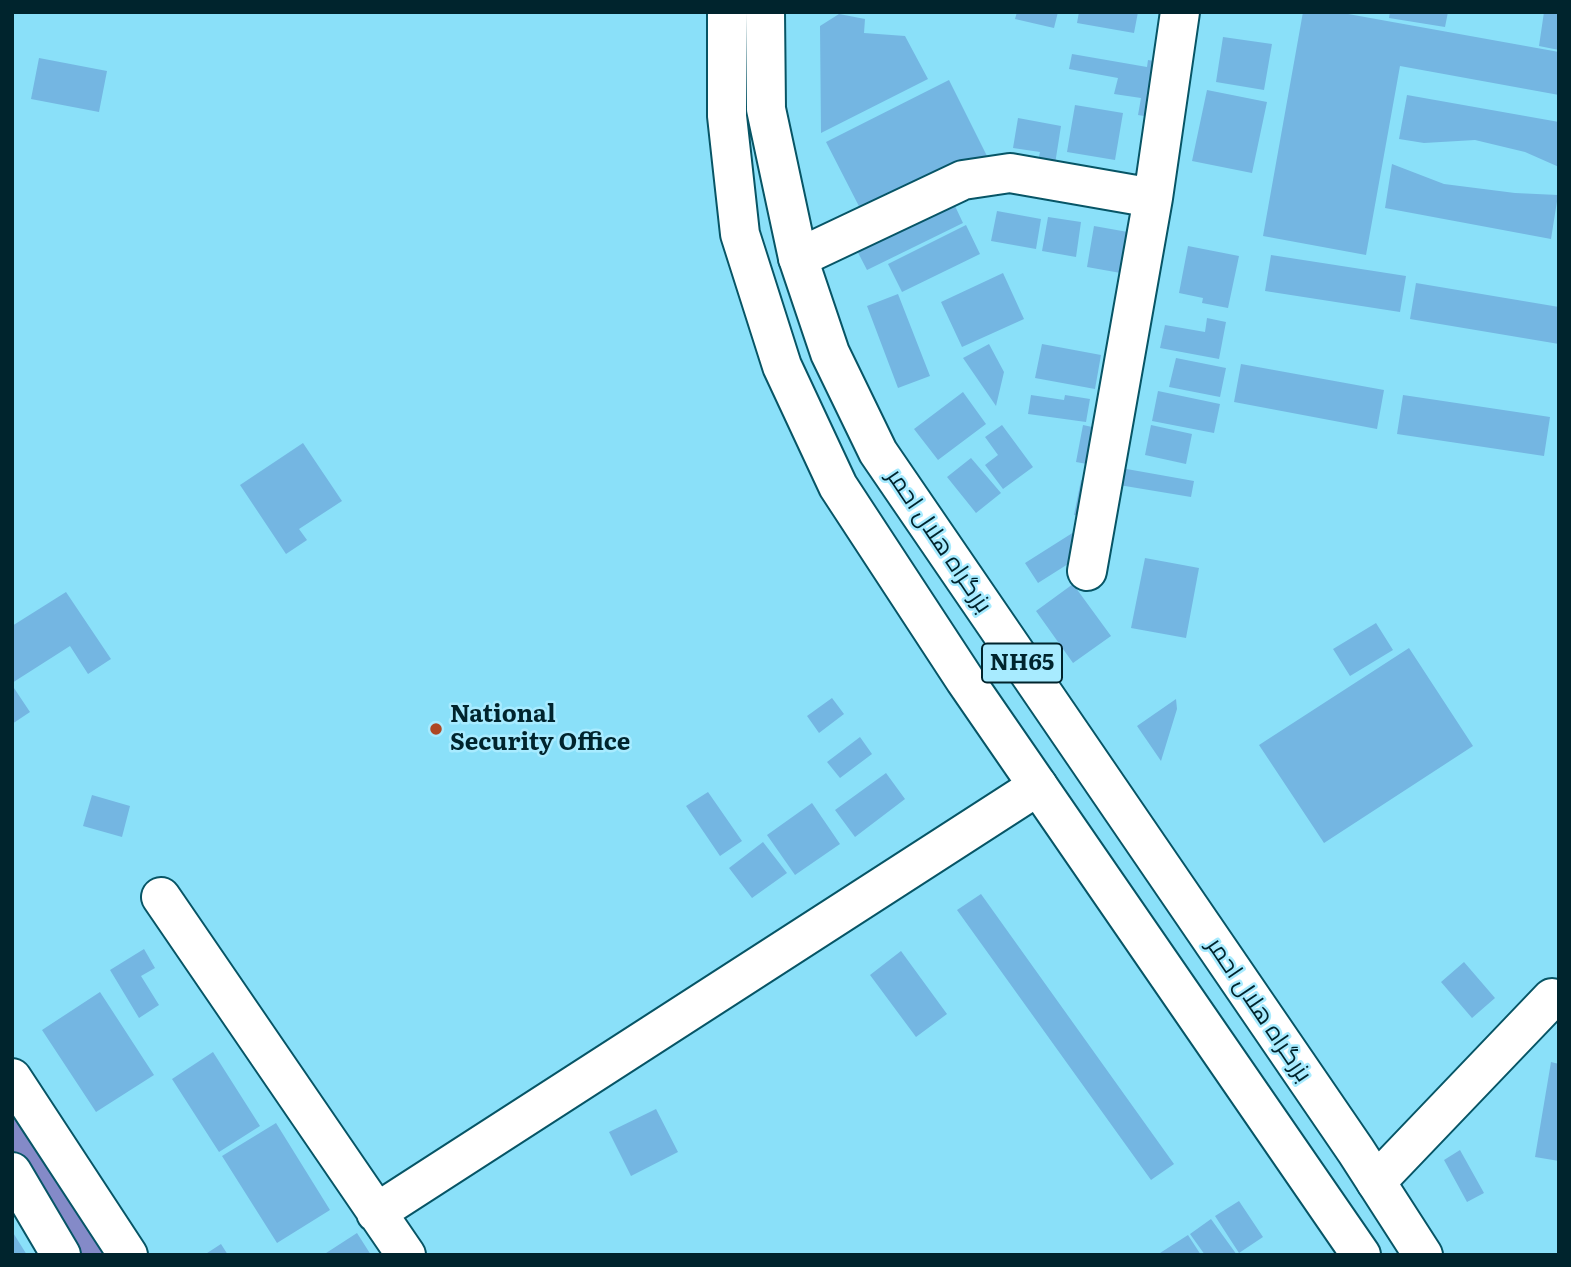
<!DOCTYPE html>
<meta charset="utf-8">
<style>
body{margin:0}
#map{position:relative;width:1571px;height:1267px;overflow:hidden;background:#8ae0f9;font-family:Literata,serif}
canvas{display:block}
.frame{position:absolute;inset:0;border:14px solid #00242d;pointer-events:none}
</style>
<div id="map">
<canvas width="1571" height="1267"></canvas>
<div class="frame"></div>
</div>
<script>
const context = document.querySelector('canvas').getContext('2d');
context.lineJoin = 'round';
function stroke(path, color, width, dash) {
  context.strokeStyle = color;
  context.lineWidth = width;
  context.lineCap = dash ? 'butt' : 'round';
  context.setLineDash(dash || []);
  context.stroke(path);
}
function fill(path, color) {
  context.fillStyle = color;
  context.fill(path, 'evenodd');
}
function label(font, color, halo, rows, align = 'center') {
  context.font = font + ' Literata,Cairo,serif';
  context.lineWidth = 5;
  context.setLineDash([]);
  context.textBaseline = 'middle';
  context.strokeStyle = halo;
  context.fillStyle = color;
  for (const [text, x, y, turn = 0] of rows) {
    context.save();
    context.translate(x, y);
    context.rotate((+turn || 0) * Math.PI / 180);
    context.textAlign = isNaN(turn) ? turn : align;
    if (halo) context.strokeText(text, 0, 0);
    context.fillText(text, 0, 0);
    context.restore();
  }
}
const canal = new Path2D(`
 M12 1132 91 1255`);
const building = new Path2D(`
 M1017 12H1058L1054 28 1015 19Z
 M1079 12H1138L1134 33 1077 23Z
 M1303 12H1337L1559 52V95L1400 66 1366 255 1263 236Z
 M1390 12H1448L1445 27 1389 18Z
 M1544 12H1559V50L1539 46Z
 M839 14 865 19 864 33 905 36 928 79 821 133 820 26Z
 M1223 37 1272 44 1264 90 1216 82Z
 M1072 54 1147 67 1148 60 1166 63 1156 118 1138 115 1141 98 1114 94 1118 78 1069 69Z
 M39 58 107 71 99 112 31 99Z
 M949 80 987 156 865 218 826 142Z
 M1207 90 1267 102 1252 173 1192 161Z
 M1407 95 1559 122V167L1525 152 1475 140 1424 143 1399 139Z
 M1075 105 1123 113 1115 160 1067 152Z
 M1018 118 1061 126 1055 164 1038 161 1040 152 1013 148Z
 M1392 164 1444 184 1515 193 1558 195 1551 239 1385 208Z
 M948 191 963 223 867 270 851 239Z
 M997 211 1041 219 1036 249 991 241Z
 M1048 217 1081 222 1076 257 1042 251Z
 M966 225 980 254 902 292 888 264Z
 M1094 226 1139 234 1132 275 1087 267Z
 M1188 246 1239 256 1228 308 1202 303 1203 298 1179 293Z
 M1271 255 1406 276 1400 312 1265 291Z
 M1003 273 1024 319 962 347 941 302Z
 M1416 283 1559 307V344L1410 319Z
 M898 294 930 376 898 388 867 306Z
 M1207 318 1226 322 1219 359 1160 348 1165 325 1205 332Z
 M989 344 1004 372 996 406 963 358Z
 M1042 344 1101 355 1095 389 1035 378Z
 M1176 358 1226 368 1220 397 1169 387Z
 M1241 364 1384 390 1377 429 1234 402Z
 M1158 391 1220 404 1214 433 1152 421Z
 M963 392 986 424 938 460 914 429Z
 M1031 395 1064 400 1065 395 1090 399 1086 422 1028 414Z
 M1403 395 1550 417 1544 456 1397 434Z
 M1002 425 1033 467 1003 489 985 465 998 455 985 437Z
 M1083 425 1106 430 1098 466 1076 462Z
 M1151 425 1192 434 1186 464 1145 455Z
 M303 443 342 501 299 529 307 540 286 554 240 485Z
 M971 458 1001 493 976 513 947 477Z
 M1121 468 1194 481 1191 497 1119 485Z
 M1081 480 1101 484 1094 518 1074 515Z
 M1074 532 1087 552 1038 583 1025 563Z
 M1145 558 1199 568 1186 638 1131 628Z
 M1073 584 1111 636 1073 663 1036 611Z
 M66 592 111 659 88 674 70 646 12 683V626Z
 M1376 623 1393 650 1350 676 1333 649Z
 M1409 648 1473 746 1324 843 1259 745Z
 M12 685 30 712 12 724Z
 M832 698 844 714 819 733 807 716Z
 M1176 699 1177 709 1161 761 1137 726Z
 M860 737 872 754 840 778 827 762Z
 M886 773 905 799 855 837 835 810Z
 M708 792 742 841 720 856 686 806Z
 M92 795 130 806 122 837 83 826Z
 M812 803 840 844 795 875 767 835Z
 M763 842 787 873 752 898 729 868Z
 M981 894 1174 1164 1151 1180 957 910Z
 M144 949 155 968 141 976 159 1005 139 1018 110 970Z
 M901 951 947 1014 916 1037 870 975Z
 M1464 962 1495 998 1472 1018 1441 982Z
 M100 992 154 1075 96 1112 42 1030Z
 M213 1052 260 1126 219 1152 172 1079Z
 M1551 1062 1559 1064V1161L1535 1157Z
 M656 1109 678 1152 631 1176 609 1132Z
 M276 1123 330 1210 277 1243 222 1156Z
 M1460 1150 1484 1193 1467 1202 1444 1160Z
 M1239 1201 1263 1237 1239 1253 1215 1216Z
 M1211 1219 1237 1255H1205L1190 1234Z
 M12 1231 27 1255H12Z
 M357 1233 371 1255H323Z
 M1188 1235 1201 1255H1161L1160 1253Z
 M221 1244 228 1255H204Z`);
const minor = new Path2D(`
 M798 258 963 180 1010 173 1153 198
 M1087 571 1153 198 1180 12
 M161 897 406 1255
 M12 1078 128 1255
 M12 1172 61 1255
 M1376 1182 1552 998 1559 1001
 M376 1213 1038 786`);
const highway = new Path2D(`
 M727 12V116L740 234 782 366 838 486 965 680 1361 1255
 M765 12 766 109 798 258 830 353 878 452 1356 1151 1423 1255`);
const markers = [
 [436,729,7,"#ae4723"]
];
const shields = [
 [1022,663,80]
];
const shieldNames = [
 ["NH65",1022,663]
];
const streetNames = [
 ["بزرگراه هلال احمر",939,541,56],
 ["بزرگراه هلال احمر",1259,1010,56]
];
const poiNames = [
 ["National",450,715],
 ["Security Office",450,743]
];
stroke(canal, '#848ac8', 32);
fill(building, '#74b6e2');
stroke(minor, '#075566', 42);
stroke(highway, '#075566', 42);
stroke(minor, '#fff', 38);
stroke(highway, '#fff', 38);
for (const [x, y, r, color] of markers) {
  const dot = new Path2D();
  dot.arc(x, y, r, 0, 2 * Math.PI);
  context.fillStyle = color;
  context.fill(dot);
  stroke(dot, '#a8ebff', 2.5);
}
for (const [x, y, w] of shields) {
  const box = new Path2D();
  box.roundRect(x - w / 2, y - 19.5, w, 39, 5);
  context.fillStyle = '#a8ebff';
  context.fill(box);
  stroke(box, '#00242d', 2);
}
label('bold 23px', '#00242d', null, shieldNames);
label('24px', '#00242d', '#a8ebff', streetNames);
label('bold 24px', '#00242d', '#a8ebff', poiNames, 'left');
</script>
